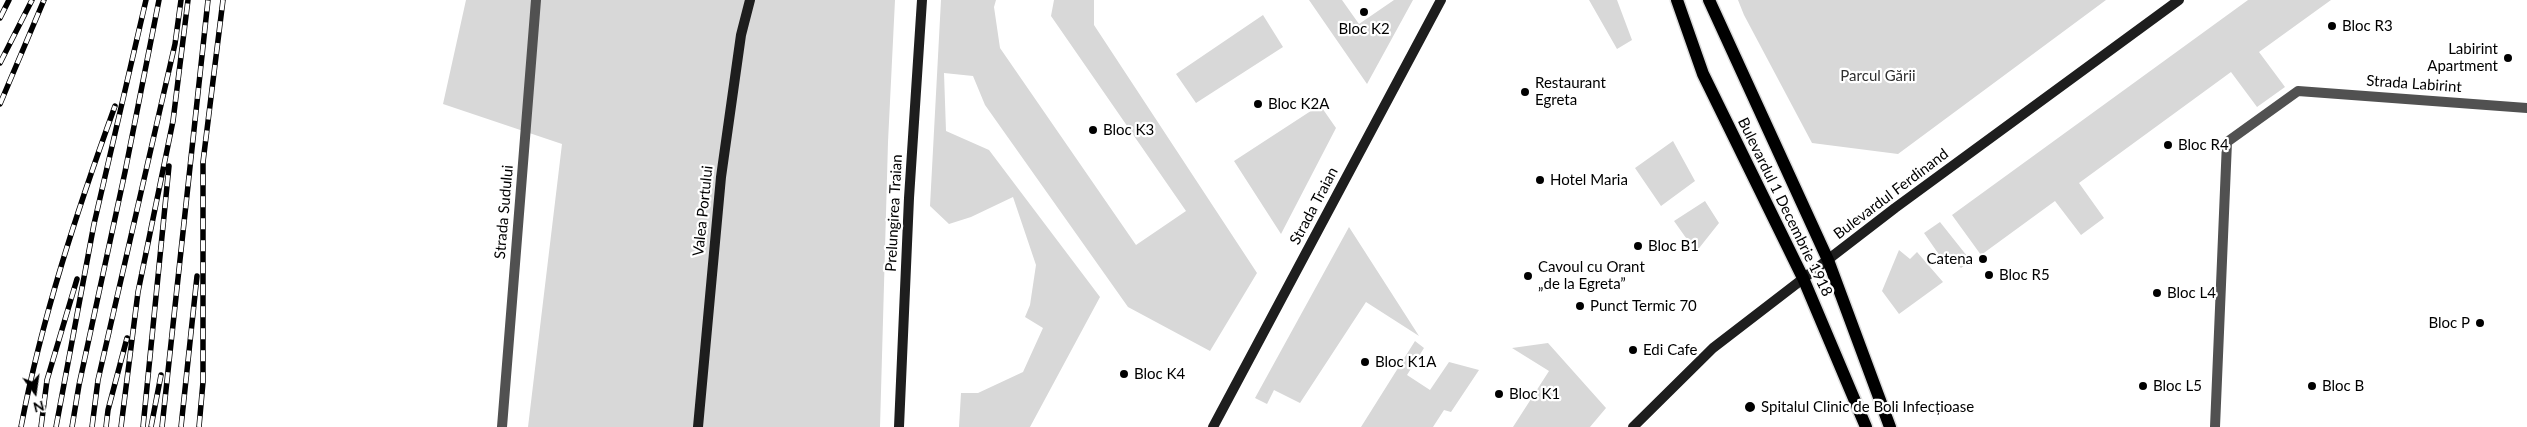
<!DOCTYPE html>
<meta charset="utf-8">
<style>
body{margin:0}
#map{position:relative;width:2527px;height:427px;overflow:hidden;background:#fff;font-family:Lato,sans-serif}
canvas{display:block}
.north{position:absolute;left:10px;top:367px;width:50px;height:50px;-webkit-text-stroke:4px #fff;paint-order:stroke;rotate:166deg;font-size:14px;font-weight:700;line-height:20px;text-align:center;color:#000}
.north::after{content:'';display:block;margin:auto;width:18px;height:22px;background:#000;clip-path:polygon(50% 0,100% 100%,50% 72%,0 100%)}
</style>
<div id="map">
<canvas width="2527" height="427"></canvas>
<div class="north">N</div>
</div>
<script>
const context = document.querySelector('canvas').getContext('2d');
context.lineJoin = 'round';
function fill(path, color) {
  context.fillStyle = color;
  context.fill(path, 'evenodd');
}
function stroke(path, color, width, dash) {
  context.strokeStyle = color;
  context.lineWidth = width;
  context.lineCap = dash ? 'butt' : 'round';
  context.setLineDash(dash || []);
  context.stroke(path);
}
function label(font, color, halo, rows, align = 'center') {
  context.font = font + ' Lato,sans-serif';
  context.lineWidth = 4.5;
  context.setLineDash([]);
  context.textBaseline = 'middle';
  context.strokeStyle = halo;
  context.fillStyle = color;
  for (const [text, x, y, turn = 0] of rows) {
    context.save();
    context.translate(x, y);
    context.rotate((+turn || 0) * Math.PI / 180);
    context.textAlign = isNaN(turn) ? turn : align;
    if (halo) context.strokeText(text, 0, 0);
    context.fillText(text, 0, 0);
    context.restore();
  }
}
const green = new Path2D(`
 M466 0H895L888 142 880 427H528L562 144 443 104Z
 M941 0H996L994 7 1000 48 1136 245 1186 211 1051 16 1054 0H1094V25L1257 273 1210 351 1128 307 985 105 973 76 944 73 946 131 989 150 1100 297 1030 427H959L961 393H978L1023 372 1043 328 1025 317 1030 305 1036 265 1013 197 971 217 949 224 930 206Z
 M1309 0H1342L1359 24 1394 0H1413L1367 84Z
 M1589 0H1617L1632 40 1617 49Z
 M1738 0H2106L1898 154 1812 143 1744 15Z
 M2248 0H2331L2259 52 2285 87 2257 107 2231 72 2079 183 2104 218 2081 235 2055 201 1981 255 1952 215Z
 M1263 15 1283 47 1196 103 1176 74Z
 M1320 105 1336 128 1281 234 1234 161Z
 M1673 141 1695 181 1661 206 1635 168Z
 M1705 201 1719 223 1696 252 1674 221Z
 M1940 222 1971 261 1961 268 1952 260 1942 259 1924 233Z
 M1349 227 1419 336 1366 302 1300 403 1274 390 1267 404 1255 398Z
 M1899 250 1910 259 1917 252 1943 282 1899 314 1882 291Z
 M1415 341 1424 348 1407 375 1430 390 1449 362 1479 370 1451 412 1444 410 1433 427H1361Z
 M1548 343 1606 408 1590 427H1513L1549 371 1512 348Z`);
const street = new Path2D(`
 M502 427 536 0
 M2215 427 2227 142 2298 91 2527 108`);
const secondary = new Path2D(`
 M698 427 721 177 741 35 750 0
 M899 427 909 198 922 0
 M1213 427 1441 0
 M1633 427 1713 348 1895 208 2179 0`);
const primary = new Path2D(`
 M1677 0 1703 74 1803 278 1866 427
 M1709 0 1828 260 1890 427`);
const rail = new Path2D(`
 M0 18 9 0
 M0 63 32 0
 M0 104 44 0
 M21 427C42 317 77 211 115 106
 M41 427 47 380 77 279
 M56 427 94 224 146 0
 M72 427 79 385 125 172 159 0
 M92 427 98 380 175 44 181 0
 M106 427 108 410 127 338
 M121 427 138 292 173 121 188 0
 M143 427 169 166
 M151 427 161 375
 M162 427 208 0
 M181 427 197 276
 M199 427 203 382V162L223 0`);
const markers = [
 [1364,12,5,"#000"],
 [2332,26,5,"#000"],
 [2508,58,5,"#000"],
 [1525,92,5,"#000"],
 [1258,104,5,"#000"],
 [1093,130,5,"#000"],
 [2168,145,5,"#000"],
 [1540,180,5,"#000"],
 [1638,246,5,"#000"],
 [1983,259,5,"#000"],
 [1989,275,5,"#000"],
 [1528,276,5,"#000"],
 [2157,293,5,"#000"],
 [1580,306,5,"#000"],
 [2480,323,5,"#000"],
 [1633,350,5,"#000"],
 [1365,362,5,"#000"],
 [1124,374,5,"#000"],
 [2143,386,5,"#000"],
 [2312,386,5,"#000"],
 [1499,394,5,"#000"],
 [1750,407,6,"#000"]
];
const poiNames = [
 ["Bloc R3",2342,26],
 ["Bloc K2",1364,29,"center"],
 ["Labirint",2498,49,"right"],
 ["Apartment",2498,66,"right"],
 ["Restaurant",1535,83],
 ["Egreta",1535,100],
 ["Bloc K2A",1268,104],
 ["Bloc K3",1103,130],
 ["Bloc R4",2178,145],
 ["Hotel Maria",1550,180],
 ["Bloc B1",1648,246],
 ["Catena",1973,259,"right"],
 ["Cavoul cu Orant",1538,267],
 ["„de la Egreta”",1538,284],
 ["Bloc R5",1999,275],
 ["Bloc L4",2167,293],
 ["Punct Termic 70",1590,306],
 ["Bloc P",2470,323,"right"],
 ["Edi Cafe",1643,350],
 ["Bloc K1A",1375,362],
 ["Bloc K4",1134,374],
 ["Bloc L5",2153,386],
 ["Bloc B",2322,386],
 ["Bloc K1",1509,394],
 ["Spitalul Clinic de Boli Infecțioase",1761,407]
];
const parkNames = [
 ["Parcul Gării",1878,76]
];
const streetNames = [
 ["Strada Labirint",2414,84,4],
 ["Bulevardul Ferdinand",1891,194,-37],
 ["Strada Traian",1314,206,-62],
 ["Bulevardul 1 Decembrie 1918",1785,207,64],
 ["Valea Portului",703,211,-84],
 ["Strada Sudului",504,212,-85],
 ["Prelungirea Traian",894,213,-87]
];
fill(green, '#d8d8d8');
stroke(primary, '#dbdbdb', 15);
stroke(street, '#515151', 10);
stroke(secondary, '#1e1e1e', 10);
stroke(primary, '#000', 12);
stroke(rail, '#000', 5.5);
stroke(rail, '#fff', 4, [11]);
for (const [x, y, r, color] of markers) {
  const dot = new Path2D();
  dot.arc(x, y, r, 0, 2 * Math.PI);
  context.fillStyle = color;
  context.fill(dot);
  stroke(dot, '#fff', 2);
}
label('15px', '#000', '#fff', poiNames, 'left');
label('15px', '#2f2f2f', '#fff', parkNames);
label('15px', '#000', '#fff', streetNames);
</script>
